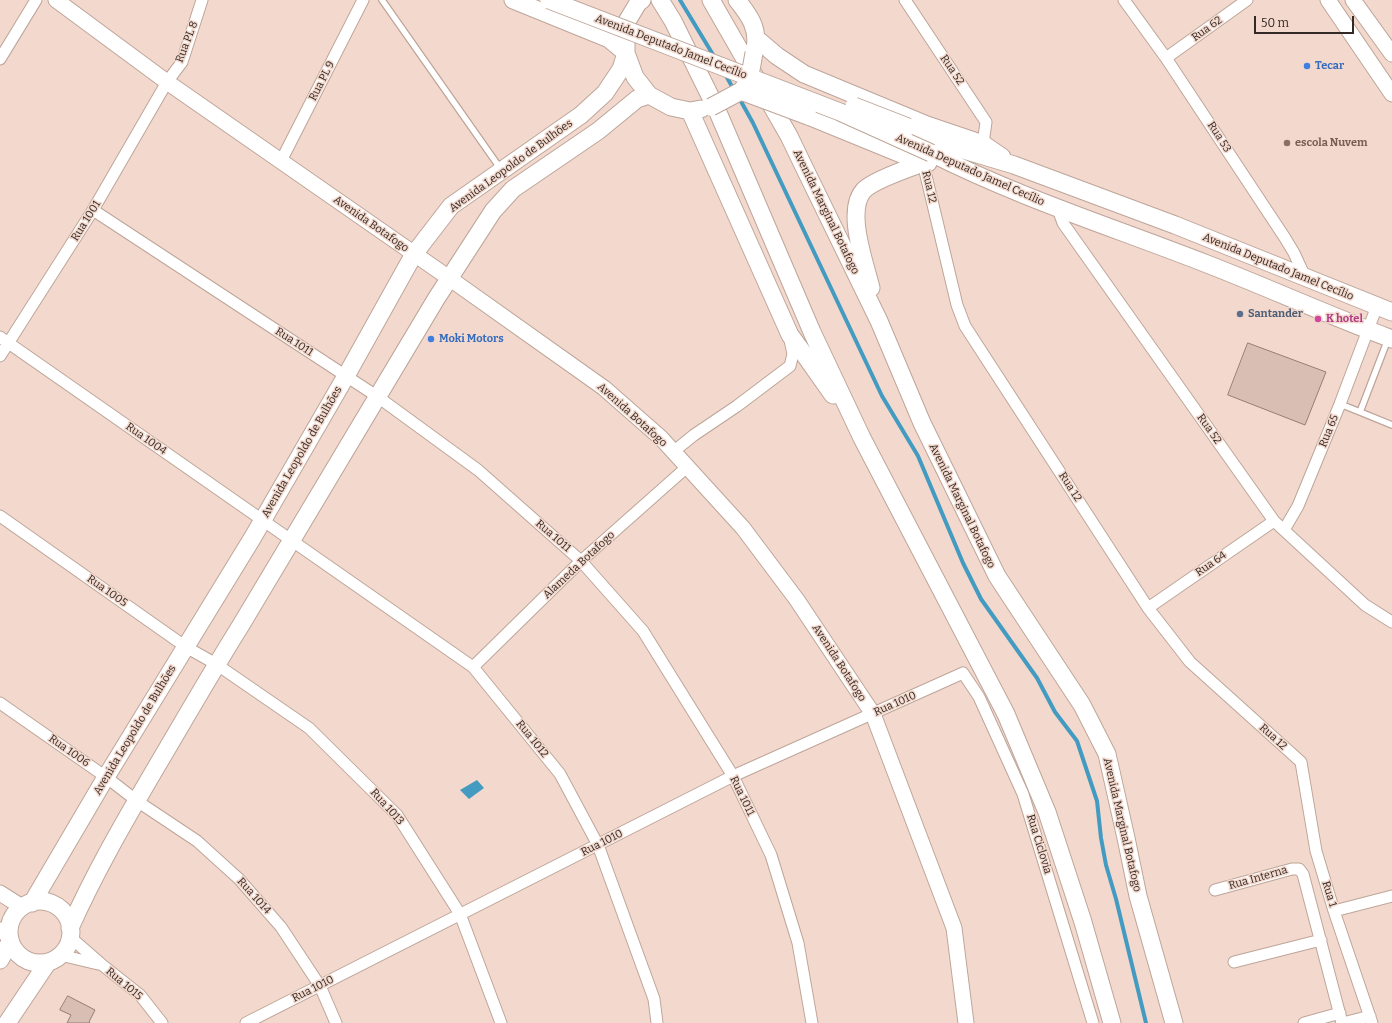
<!DOCTYPE html>
<meta charset="utf-8">
<style>
body{margin:0}
#map{position:relative;width:1392px;height:1023px;overflow:hidden;background:#f3d9cd;font-family:Bitter,serif}
canvas{display:block}
.scale{position:absolute;left:1254px;top:16px;width:100px;height:18px;box-sizing:border-box;border:2px solid #332925;border-top:0;padding-left:5px;font-size:12px;line-height:14px;white-space:nowrap;color:#332925;-webkit-text-stroke:3px #f3d9cd;paint-order:stroke}
</style>
<div id="map">
<canvas width="1392" height="1023"></canvas>
<div class="scale">50 m</div>
</div>
<script>
const context = document.querySelector('canvas').getContext('2d');
context.lineJoin = 'round';
function fill(path, color) {
  context.fillStyle = color;
  context.fill(path, 'evenodd');
}
function stroke(path, color, width, dash) {
  context.strokeStyle = color;
  context.lineWidth = width;
  context.lineCap = dash ? 'butt' : 'round';
  context.setLineDash(dash || []);
  context.stroke(path);
}
function label(font, color, halo, rows, align = 'center') {
  context.font = font + ' Bitter,serif';
  context.lineWidth = 3;
  context.setLineDash([]);
  context.textBaseline = 'middle';
  context.strokeStyle = halo;
  context.fillStyle = color;
  for (const [text, x, y, turn = 0] of rows) {
    context.save();
    context.translate(x, y);
    context.rotate((+turn || 0) * Math.PI / 180);
    context.textAlign = isNaN(turn) ? turn : align;
    if (halo) context.strokeText(text, 0, 0);
    context.fillText(text, 0, 0);
    context.restore();
  }
}
const water = new Path2D(`
 M477 780 484 788 469 799 460 790Z`);
const stream = new Path2D(`
 M680 0 715 58
 M725 74 734 90
 M738 96 753 123 882 396 918 456 963 563 981 599 1037 678 1055 712 1077 741 1097 801 1101 838 1106 865 1116 899 1146 1023`);
const building = new Path2D(`
 M1248 343 1326 372 1305 425 1228 395Z
 M68 996 95 1010 89 1022 90 1023H67L71 1015 60 1010Z`);
const lane = new Path2D(`
 M382 0 500 168
 M1388 339 1360 412 1392 425
 M1340 404 1360 412`);
const street = new Path2D(`
 M905 0 986 122 983 144
 M1124 0 1166 58 1285 238 1294 253 1306 279
 M1166 58 1247 0
 M0 59 36 0
 M281 161 363 0
 M923 163 957 305 965 326 1148 608 1190 662 1301 762 1316 851 1334 911 1372 1023
 M1058 209 1063 223 1274 521 1365 605 1392 622
 M93 210 378 397 478 470 581 561 643 631 733 776 771 855 798 943 812 1023
 M0 337 473 667 560 774 598 845 654 999 657 1023
 M0 356 93 210 167 82 182 62 202 0
 M673 452 694 435 737 406 790 366 793 354 790 340
 M0 516 186 647 216 664 309 728 397 815 460 914 501 1023
 M1284 530 1298 506 1340 404 1377 306
 M1148 608 1274 521
 M473 667 581 561 687 467
 M0 703 106 777 137 801 197 841 239 879 281 927 320 986 336 1023
 M1215 890 1292 869H1299L1303 874 1342 1023
 M1334 911 1392 896
 M70 937 101 964 140 995 162 1023
 M60 955 98 964
 M1234 962 1321 940
 M246 1023 733 776 963 673 979 697 1023 794 1093 1023
 M1304 1023 1340 1013
 M1343 1023 1370 1016`);
const secondary = new Path2D(`
 M56 0 167 82 449 278 604 388 661 438 743 528 797 600 873 714 954 928 966 1023
 M1328 0 1392 94
 M1353 0 1392 54
 M0 893 22 907
 M0 930 9 936`);
const primary = new Path2D(`
 M642 0 638 3 626 23V53L635 77 649 95 671 107 690 111 701 109
 M660 0 673 21 717 110 812 332 862 438 1006 714 1047 812 1083 922 1112 1023
 M711 0 789 136 802 163 879 321 922 423 997 576 1082 705 1107 754 1126 838 1138 896 1174 1023
 M737 0C749 15 759 28 755 49
 M757 39 777 56 804 74 927 125 983 144 1002 157
 M690 111 790 335 804 354 833 395
 M808 116 923 163H928
 M908 127 957 148 1014 165 1175 225 1392 312
 M931 153C1020 198 1115 228 1207 264 1269 288 1330 316 1392 339
 M871 288C865 263 845 210 864 190 874 180 909 168 923 163
 M9 932a31 31 0 1 1 62 0a31 31 0 1 1-62 0Z
 M32 903 106 777 253 537 346 376 414 254 451 206 581 115 605 93 621 69 626 53 609 39 513 0
 M70 928C94 874 124 822 154 771 183 722 211 673 241 625L436 299 493 211 513 189 598 131 637 99 649 95
 M0 960 10 942
 M7 1023 48 962`);
const primaryBridge = new Path2D(`
 M549 0 840 112 931 153
 M741 91 808 116
 M854 106 908 127
 M711 107 741 91 749 81 754 53`);
const markers = [
 [1307,66,4,"#3f7fe0"],
 [1287,143,4,"#8d6e63"],
 [1240,314,4,"#5c6f8a"],
 [1318,319,4,"#d1479c"],
 [431,339,4,"#3f7fe0"]
];
const streetNames = [
 ["Rua 62",1207,29,-36],
 ["Rua PL 8",187,42,-69],
 ["Avenida Deputado Jamel Cecílio",671,47,21],
 ["Rua 52",952,70,56],
 ["Rua PL 9",322,81,-63],
 ["Rua 53",1219,137,57],
 ["Avenida Leopoldo de Bulhões",511,166,-36],
 ["Avenida Deputado Jamel Cecílio",970,170,24],
 ["Rua 12",929,187,77],
 ["Avenida Marginal Botafogo",826,212,64],
 ["Rua 1001",86,221,-58],
 ["Avenida Botafogo",371,224,35],
 ["Avenida Deputado Jamel Cecílio",1278,267,22],
 ["Rua 1011",294,342,33],
 ["Avenida Botafogo",632,415,42],
 ["Rua 52",1209,429,55],
 ["Rua 65",1329,431,-68],
 ["Rua 1004",146,439,35],
 ["Avenida Leopoldo de Bulhões",302,452,-60],
 ["Rua 12",1070,487,57],
 ["Avenida Marginal Botafogo",962,506,64],
 ["Rua 1011",553,536,41],
 ["Rua 64",1211,564,-35],
 ["Alameda Botafogo",579,565,-43],
 ["Rua 1005",107,591,35],
 ["Avenida Botafogo",839,663,57],
 ["Rua 1010",895,704,-24],
 ["Avenida Leopoldo de Bulhões",135,730,-59],
 ["Rua 12",1273,737,42],
 ["Rua 1012",532,739,51],
 ["Rua 1006",69,751,35],
 ["Rua 1011",742,796,64],
 ["Rua 1013",387,807,48],
 ["Avenida Marginal Botafogo",1122,825,77],
 ["Rua 1010",602,843,-27],
 ["Rua Ciclovia",1039,844,73],
 ["Rua Interna",1258,878,-16],
 ["Rua 1",1329,894,73],
 ["Rua 1014",254,896,48],
 ["Rua 1015",124,984,40],
 ["Rua 1010",313,989,-27]
];
const shopNames = [
 ["Tecar",1315,66],
 ["Moki Motors",439,339]
];
const educationNames = [
 ["escola Nuvem",1295,143]
];
const serviceNames = [
 ["Santander",1248,314]
];
const hotelNames = [
 ["K hotel",1326,319]
];
fill(water, '#449bc1');
stroke(stream, '#449bc1', 4);
fill(building, '#d8beb3');
stroke(building, '#967e74', 1);
stroke(lane, '#bea599', 8);
stroke(street, '#bea599', 13);
stroke(secondary, '#bea599', 17);
stroke(primary, '#bea599', 19);
stroke(lane, '#fff', 5.5);
stroke(street, '#fff', 11);
stroke(secondary, '#fff', 15);
stroke(primary, '#fff', 17);
stroke(primaryBridge, '#bea599', 19, []);
stroke(primaryBridge, '#fff', 17);
for (const [x, y, r, color] of markers) {
  const dot = new Path2D();
  dot.arc(x, y, r, 0, 2 * Math.PI);
  context.fillStyle = color;
  context.fill(dot);
  stroke(dot, '#f3d9cd', 1.5);
}
label('11px', '#332925', '#f3d9cd', streetNames);
label('bold 11px', '#366cbe', '#f3d9cd', shopNames, 'left');
label('bold 11px', '#785e54', '#f3d9cd', educationNames, 'left');
label('bold 11px', '#4e5e75', '#f3d9cd', serviceNames, 'left');
label('bold 11px', '#b23c85', '#f3d9cd', hotelNames, 'left');
</script>
